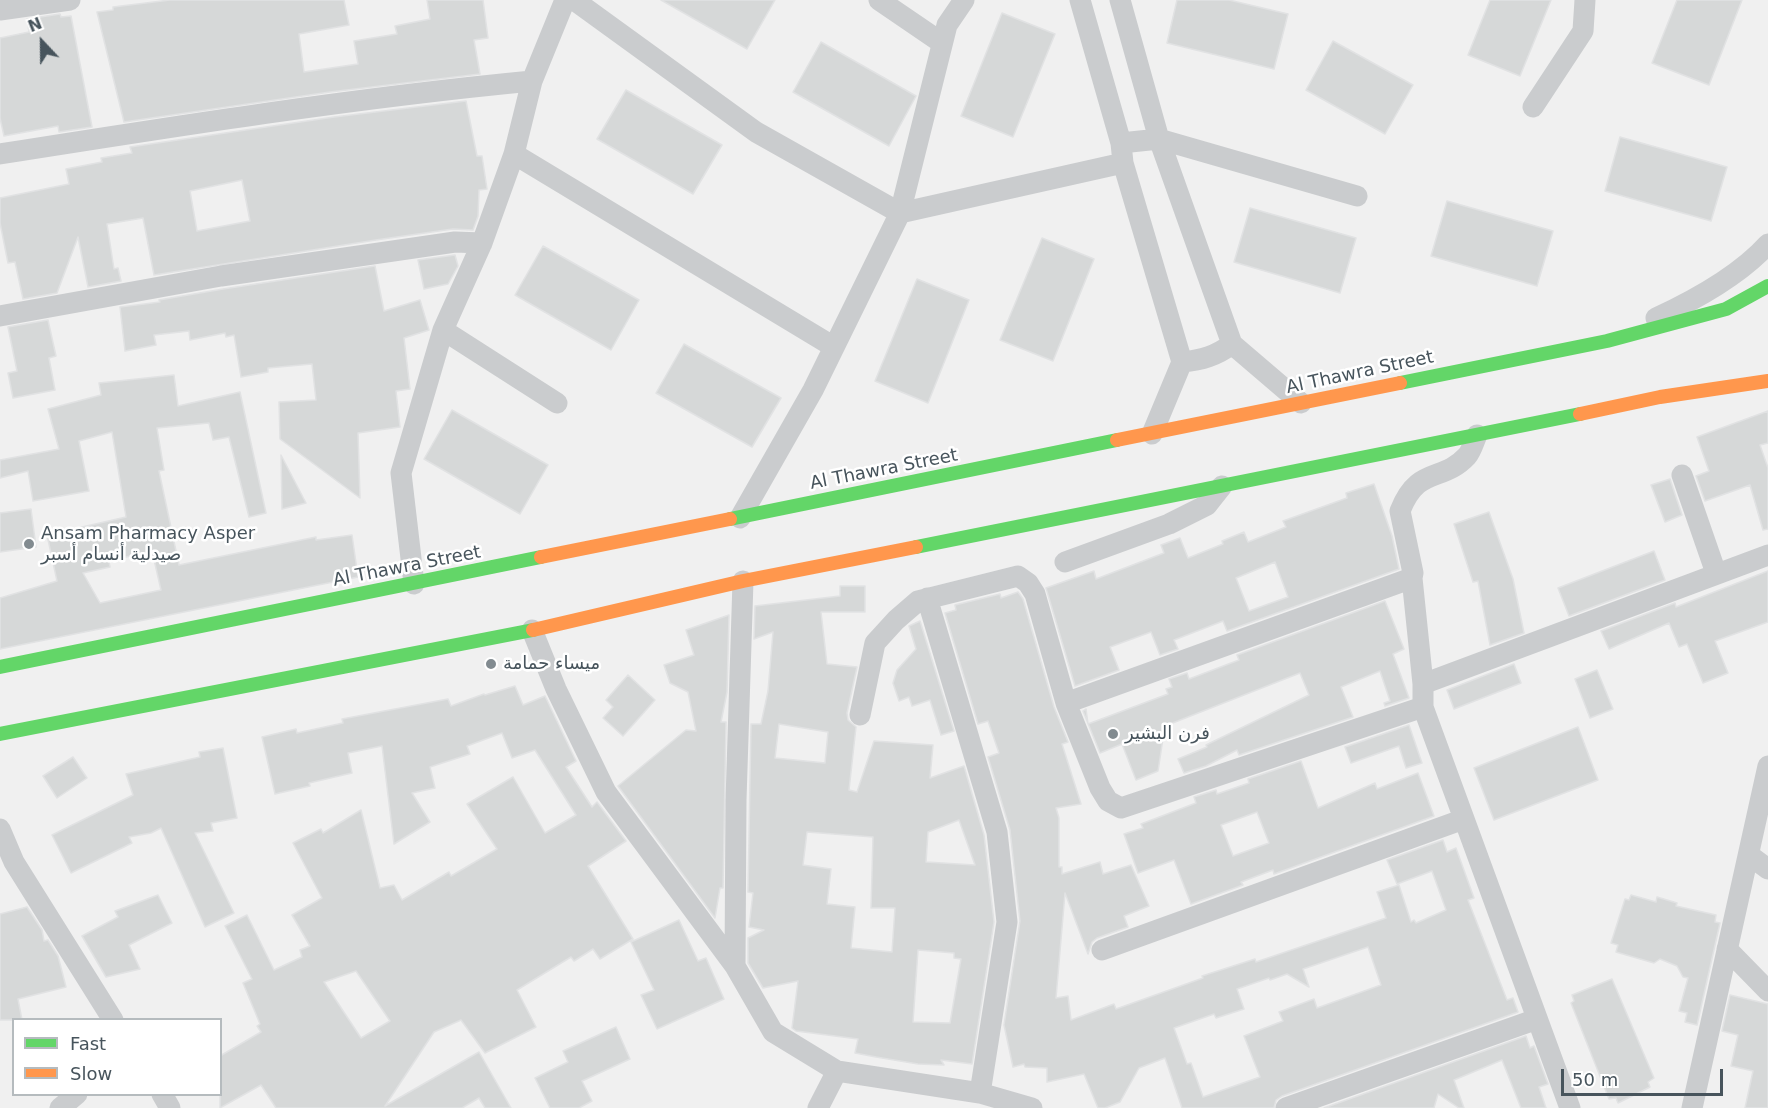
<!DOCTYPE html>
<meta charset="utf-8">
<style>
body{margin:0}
#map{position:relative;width:1768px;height:1108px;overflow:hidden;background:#f0f0f0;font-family:"DejaVu Sans",sans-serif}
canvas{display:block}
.legend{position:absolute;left:12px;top:1018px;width:210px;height:78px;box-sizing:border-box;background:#fff;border:2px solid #b5bbbe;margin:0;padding:8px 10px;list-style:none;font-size:18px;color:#47545c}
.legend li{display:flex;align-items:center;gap:12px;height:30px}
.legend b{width:30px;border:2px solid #b5bbbe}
.north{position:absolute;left:12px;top:12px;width:60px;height:60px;-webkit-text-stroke:4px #fff;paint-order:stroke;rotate:338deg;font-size:16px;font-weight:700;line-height:24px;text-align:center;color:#47545c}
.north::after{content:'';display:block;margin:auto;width:21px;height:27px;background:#47545c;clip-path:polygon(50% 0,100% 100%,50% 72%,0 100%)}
.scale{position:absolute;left:1561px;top:1069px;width:162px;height:27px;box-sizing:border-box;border:3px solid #47545c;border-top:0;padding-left:8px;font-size:18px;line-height:21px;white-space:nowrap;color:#47545c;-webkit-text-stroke:4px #fff;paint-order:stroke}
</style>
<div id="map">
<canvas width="1768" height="1108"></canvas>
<ul class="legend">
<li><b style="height:8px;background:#63d668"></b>Fast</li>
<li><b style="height:8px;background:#ff974d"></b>Slow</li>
</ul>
<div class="north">N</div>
<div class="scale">50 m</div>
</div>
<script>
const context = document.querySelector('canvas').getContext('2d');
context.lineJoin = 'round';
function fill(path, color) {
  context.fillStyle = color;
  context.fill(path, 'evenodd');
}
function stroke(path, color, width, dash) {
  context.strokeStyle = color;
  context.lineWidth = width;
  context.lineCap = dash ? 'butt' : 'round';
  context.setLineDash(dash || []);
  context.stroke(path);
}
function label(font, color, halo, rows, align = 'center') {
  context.font = font + ' "DejaVu Sans",Cairo,sans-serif';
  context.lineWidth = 5;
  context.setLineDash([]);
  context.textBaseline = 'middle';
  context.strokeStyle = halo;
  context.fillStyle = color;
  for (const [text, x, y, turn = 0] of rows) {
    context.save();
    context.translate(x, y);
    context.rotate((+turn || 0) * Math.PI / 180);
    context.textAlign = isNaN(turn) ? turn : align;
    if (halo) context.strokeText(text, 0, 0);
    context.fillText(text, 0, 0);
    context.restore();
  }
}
const building = new Path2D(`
 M170 0H344L349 25 299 34 304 72 358 64 354 41 397 34 395 26 430 19 427 0H483L488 38 474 40 480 74 330 92 124 122 97 12 113 10V7Z
 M661 0H775L747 49Z
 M1177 0H1229L1288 14 1274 69 1167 43Z
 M1490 0H1551L1520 76 1468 55Z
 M1677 0H1742L1709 85 1652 63Z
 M1002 13 1055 34 1013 137 961 116Z
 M60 14 61 17 71 16 92 127 59 132 58 126 4 136 0 118V38L29 32 27 19Z
 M1333 41 1413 85 1385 134 1306 90Z
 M821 42 916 96 889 146 793 92Z
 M626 90 722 145 693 194 597 139Z
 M466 101 477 156H482L487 189 479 190 478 216 473 230 453 229 376 240 154 275 143 218 107 224 114 269 118 268 121 281 88 287 78 237 57 293 23 299 15 262 8 263 0 223V198L69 184 66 169 102 162 101 158 132 153 130 147 334 117ZM242 180 250 221 197 231 190 191Z
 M1620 137 1727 167 1711 221 1605 191Z
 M1447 201 1553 231 1537 286 1431 256Z
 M1250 208 1356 238 1340 293 1234 262Z
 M1042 238 1094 259 1053 361 1000 340Z
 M543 246 639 300 611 350 515 295Z
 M455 255 458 266 448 284 424 289 418 260Z
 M375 266 384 311 420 300 429 330 404 338 410 389 396 391 400 427 358 433 360 498 280 439 279 402 316 400 312 364 268 368V372L241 377 234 335 226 337 225 333 190 340 189 331 154 335 156 345 125 351 120 307 160 302 159 300 223 289Z
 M917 279 969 300 928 403 875 381Z
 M48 320 56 356 49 358 55 390 13 398 8 373 17 371 8 327Z
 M684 344 781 398 752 447 656 393Z
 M174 375 178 406 240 392 266 513 249 517 229 437 213 440 209 423 157 428 164 470 159 471 179 565 316 537V540L352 535 358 577 0 649V598L57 581 47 535 126 517 112 432 79 441 89 491 33 501 28 471 0 478V460L59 449 48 409 101 395 99 383ZM152 551 161 590 100 603 83 573 110 567 109 561Z
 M452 410 548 465 520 514 424 459Z
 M1768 411V443L1760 445 1768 468V529L1763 530 1750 485 1705 501 1696 476 1709 471 1697 437Z
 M281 455 306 503 282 509Z
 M1670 479 1682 515 1665 522 1651 485Z
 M1374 484 1392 536 1399 569 1227 631 1223 621 1174 640 1178 649 1160 655 1151 632 1110 647 1119 670 1075 686 1046 588 1094 571 1096 579 1164 553 1161 545 1180 538 1188 558 1223 544 1222 541 1244 532 1248 542 1286 527 1283 521 1347 498 1346 493ZM1275 562 1288 597 1249 611 1236 578Z
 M31 509 36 547 0 552V513Z
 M1489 512 1513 579 1524 633 1490 645 1478 581 1473 582 1454 524Z
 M1654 551 1665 580 1569 616 1558 588Z
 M1768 571V622L1715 641 1728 673 1703 683 1687 644 1679 647 1669 623 1609 649 1601 631 1675 603 1676 607Z
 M840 586H865V612H821L827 664 857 667 847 713 848 720 856 727 849 790 857 792 874 741 933 745 930 778 964 766 984 835 994 922 972 1064 941 1060 944 1065 918 1064 876 1057 855 1053 858 1039 796 1031 792 1028 798 981 763 988 748 963V938L764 930 749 927 753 893 748 892 751 724H761L768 691 773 632 754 639 755 606 840 596ZM779 724 828 732 825 763 775 758ZM959 820 975 865 926 862 928 832ZM807 832 873 837 871 908H895L892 952 851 948 855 907 827 904 831 869 803 865ZM918 950 954 953V958L961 959 950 1023 913 1022Z
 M1018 592 1023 599 1054 707 1068 742 1062 744 1081 804 1056 808 1059 818V867H1062V874L1100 862 1103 874 1131 865 1149 906 1124 916 1128 927 1097 938 1092 942 1088 954 1065 893 1056 998 1068 996 1071 1020 1114 1004 1116 1009 1203 978 1202 976 1255 959 1256 962 1386 918 1377 892 1399 885 1411 922 1414 920 1416 923 1446 910 1432 871 1397 884 1387 860 1443 840 1447 852 1456 848 1474 898 1468 900 1507 1000 1513 998 1518 1012 1282 1096 1276 1100 1274 1108H1182L1165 1058 1139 1068 1120 1102 1105 1108H1098L1084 1074 1047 1082V1068L1025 1067 1024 1064 1013 1067 1004 1025 1020 921 1010 830 988 757 999 753 988 721 978 724 945 613 956 610 955 605 1000 594 1001 598ZM1368 947 1381 985 1317 1008 1314 999 1279 1012 1283 1021 1244 1036 1260 1077 1203 1097 1191 1063 1187 1064 1174 1028 1214 1014 1216 1018 1244 1009 1237 989 1269 978 1270 980 1287 974 1309 987 1303 969Z
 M1385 601 1404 649 1393 654 1409 698 1385 706 1384 703 1390 701 1380 671 1341 687 1353 717 1239 755 1237 750 1206 766 1184 773 1178 759 1207 747 1206 745 1309 695 1300 673 1165 726 1158 771 1136 780 1122 744 1100 753 1083 711 1086 709 1088 724 1168 694 1166 689 1172 687 1169 679 1187 673 1189 679 1239 660 1237 655Z
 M729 615 727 692 721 722H726L723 888H720L715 918 618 786 686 730 696 731 688 692 670 683 664 665 694 655 686 630Z
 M920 621 954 731 941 735 930 700 912 706 909 697 899 701 893 683 897 670 916 649 909 626Z
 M1514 664 1521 683 1454 709 1447 690Z
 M1597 670 1613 709 1590 718 1575 679Z
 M628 675 655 700 623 736 603 718 613 707 606 700Z
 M515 686 523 705 545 696 576 761 566 767 592 807 597 802 626 841 588 866 633 939 600 959 593 949 574 961 571 957 517 990 536 1027 485 1053 461 1020 434 1032 385 1106 479 1052 511 1108H485L479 1098 462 1108H276L261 1085 220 1108V1056L261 1032 257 1026 260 1024 243 983 252 979 225 926 247 915 274 970 302 957 300 950 310 946 292 915 322 898 293 843 321 829 323 833 361 810 380 888 394 885 402 900 449 872 451 876 497 849 467 804 513 777 545 833 576 815 535 750 512 758 502 733 467 746 470 754 430 767 435 788 412 793 430 822 394 844 382 746 348 753 352 773 309 783 310 786 275 794 262 737 296 729 297 733 343 723 342 719 448 699 451 706 484 694 485 695ZM356 971 390 1021 361 1038 324 982Z
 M1409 725 1422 763 1406 768 1399 746 1351 763 1345 747Z
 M1578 727 1598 780 1494 820 1474 768Z
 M223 748 237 818 211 823 213 831 195 833 234 913 205 927 161 828 151 833 129 837 132 843 71 873 52 835 133 795 126 774 200 757 199 752Z
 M73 757 87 778 57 798 43 776Z
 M1301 761 1318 808 1375 783 1377 789 1418 773 1434 816 1274 874 1273 870 1241 882 1243 885 1191 904 1174 860 1138 873 1124 834 1143 828 1141 824 1196 803 1194 797 1216 790 1217 794 1249 783 1248 779ZM1257 812 1269 843 1233 856 1221 825Z
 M158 895 172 923 129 945 140 969 106 977 82 936 118 917 115 911Z
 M1631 895 1656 902 1657 897 1677 903 1676 906 1716 915 1715 922 1720 923 1697 1025 1685 1022 1687 1013 1679 1011 1688 978 1683 977 1677 966 1660 959 1654 963 1616 952 1618 945 1611 943 1625 899 1629 900Z
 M27 907 42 930 44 941 48 940 58 956 66 987 18 999 22 1020H0V914Z
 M679 920 698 961 706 958 724 999 657 1029 641 995 654 990 631 942Z
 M1612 979 1654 1078 1648 1082 1650 1087 1618 1103 1616 1098 1609 1099 1571 1003 1574 1001 1572 995Z
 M1730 995 1768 1004V1108H1745L1753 1071 1731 1066 1738 1035 1722 1031Z
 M616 1027 630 1059 582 1081 592 1101 579 1108H550L535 1078 568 1062 563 1051Z
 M1526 1036 1530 1048 1534 1046 1548 1084 1539 1087 1546 1108H1521L1502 1060 1454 1080 1464 1108H1459L1438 1094 1434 1108H1324Z`);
const street = new Path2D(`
 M574 0 756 132 900 213 1123 163
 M879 0 942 43
 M1080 0 1121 143 1123 163 1182 362 1152 434
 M1120 0 1159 139 1232 344 1301 403
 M0 10 70 0
 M1533 107 1583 31 1585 0
 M1121 143 1159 139 1357 196
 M0 154C177 126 354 98 532 81
 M514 154 834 347
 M0 316 221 276 455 242 482 243
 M1656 318C1695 300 1739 276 1768 244
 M443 330 557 403
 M1182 362C1202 360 1216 356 1232 344
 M1477 435C1474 441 1472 450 1467 456 1442 483 1418 465 1400 511L1413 573 1412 578 1423 684V707L1570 1108
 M1682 475 1716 573
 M740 518 813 390 900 213 947 25 964 0
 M1065 562 1169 524 1207 505 1222 486
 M414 584 401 473 443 330 482 243 514 154 532 81 565 0
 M927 598 997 832 1007 922 980 1093
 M532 630 556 689 606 792 735 966 773 1032 837 1071 980 1093 1032 1108
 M1423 684 1768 555
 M1066 703 1412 578
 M860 715 875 643 896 620 918 601 1018 576 1028 583 1035 594 1066 703 1100 788 1108 801 1121 808 1423 707
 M0 829 14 862 113 1020
 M1749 855 1768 869
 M1727 949 1768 991
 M1102 950 1464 819
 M735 966 736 800 743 581
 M162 1094 170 1108
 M60 1108 77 1094
 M818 1108 837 1071
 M1286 1108 1537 1019
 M1692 1108 1768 766`);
const fast = new Path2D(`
 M1400 383 1607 341 1726 309 1768 286
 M730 519 1117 440
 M916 547 1580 414
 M0 667 541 557
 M0 734 533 630`);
const slow = new Path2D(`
 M1580 414 1660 397 1768 381
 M1117 440 1400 383
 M541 557 730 519
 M533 630 743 581 916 547`);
const markers = [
 [29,544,6,"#828b90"],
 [491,664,6,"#828b90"],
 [1113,734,6,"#828b90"]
];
const streetNames = [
 ["Al Thawra Street",1360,373,-12],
 ["Al Thawra Street",884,470,-11],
 ["Al Thawra Street",407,567,-11]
];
const poiNames = [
 ["Ansam Pharmacy Asper",41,534],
 ["صيدلية أنسام أسبر",41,555],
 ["ميساء حمامة",503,664],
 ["فرن البشير",1125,734]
];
fill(building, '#d6d8d8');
stroke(building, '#e1e2e3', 1.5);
stroke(street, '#caccce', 21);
stroke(fast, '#63d668', 14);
stroke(slow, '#ff974d', 14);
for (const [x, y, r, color] of markers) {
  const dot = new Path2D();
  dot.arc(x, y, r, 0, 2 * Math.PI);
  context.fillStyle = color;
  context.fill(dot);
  stroke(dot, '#fff', 2);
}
label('18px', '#47545c', '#fff', streetNames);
label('18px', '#47545c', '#fff', poiNames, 'left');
</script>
